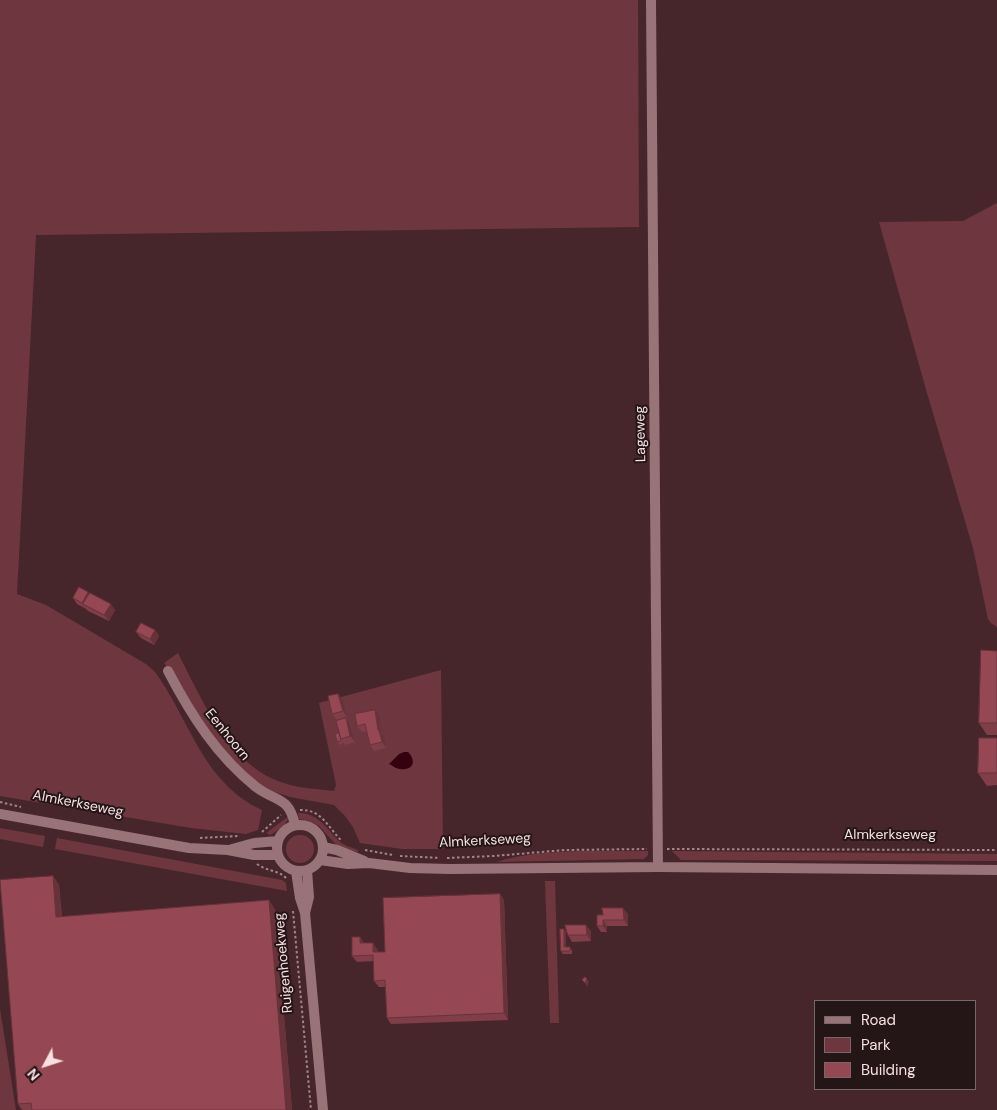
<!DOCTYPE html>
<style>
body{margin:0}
#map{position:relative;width:997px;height:1110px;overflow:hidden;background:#47262b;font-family:"DM Sans",sans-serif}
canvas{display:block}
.legend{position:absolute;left:814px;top:1000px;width:162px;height:90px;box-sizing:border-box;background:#241516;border:1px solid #786668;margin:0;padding:6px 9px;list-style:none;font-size:15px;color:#f7e0e2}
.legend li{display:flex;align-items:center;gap:10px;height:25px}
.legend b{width:25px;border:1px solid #786668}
.north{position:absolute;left:20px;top:1040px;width:50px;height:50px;-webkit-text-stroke:4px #241516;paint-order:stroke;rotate:230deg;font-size:14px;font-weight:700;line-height:20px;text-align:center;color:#f7e0e2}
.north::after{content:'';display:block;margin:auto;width:18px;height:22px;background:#f7e0e2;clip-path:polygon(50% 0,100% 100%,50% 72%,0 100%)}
</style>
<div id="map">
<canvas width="997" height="1110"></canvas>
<ul class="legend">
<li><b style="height:6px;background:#987377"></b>Road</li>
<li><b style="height:14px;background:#6e373f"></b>Park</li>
<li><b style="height:14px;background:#954854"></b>Building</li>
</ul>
<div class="north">N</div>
</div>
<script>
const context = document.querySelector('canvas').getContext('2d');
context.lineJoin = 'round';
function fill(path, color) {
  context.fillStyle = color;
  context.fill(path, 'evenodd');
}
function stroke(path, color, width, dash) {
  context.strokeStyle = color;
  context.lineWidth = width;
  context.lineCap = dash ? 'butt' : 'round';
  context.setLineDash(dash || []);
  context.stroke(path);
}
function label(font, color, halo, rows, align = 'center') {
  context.font = font + ' "DM Sans",sans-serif';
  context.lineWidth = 4;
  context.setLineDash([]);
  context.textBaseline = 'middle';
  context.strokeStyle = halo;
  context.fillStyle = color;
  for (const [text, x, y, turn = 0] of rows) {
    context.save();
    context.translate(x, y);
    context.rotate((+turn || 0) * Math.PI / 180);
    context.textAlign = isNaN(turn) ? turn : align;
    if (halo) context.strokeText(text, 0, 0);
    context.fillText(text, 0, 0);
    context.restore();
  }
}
const green = new Path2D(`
 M0 0H638L639 227 36 235 17 594 46 605 146 664 155 672C190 720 203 783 262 810L258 830 246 834 191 828 0 796Z
 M997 203V627L991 623 988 619 973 548 927 393 879 222 963 221Z
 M178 653C201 698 228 762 278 781 295 788 316 789 334 791L336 785 319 703 441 670 443 849H402L360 843 353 827 345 816 334 805 290 797 275 792 257 783 219 746 164 663Z
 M298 813C317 813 325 826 337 839 342 845 350 847 358 850V852L339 848 319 826 309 821 299 819Z
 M289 816C286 826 279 830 270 835L266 833Z
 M0 828 45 836 43 847 0 839Z
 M286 849a14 14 0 1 1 28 0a14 14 0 1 1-28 0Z
 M57 838 282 880 286 883 287 891 55 849Z
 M648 851V855L644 859 496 862C544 847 598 852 648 851Z
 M672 851 997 854V861L681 860Z
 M545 881H555L559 1023H550Z
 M0 1009 16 1110H0Z`);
const water = new Path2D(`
 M404 752H408C417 761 413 771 400 769 396 769 392 765 389 764L399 754Z`);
const path = new Path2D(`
 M0 802 21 807
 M300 810C322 809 328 828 342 841
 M262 832 281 815
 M200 838 238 836
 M667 849 997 850
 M365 850 393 855
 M400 856 440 858
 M447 858 494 856 565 850 647 849
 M257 864C266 871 278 870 286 878
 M293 911 311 1110`);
const minor = new Path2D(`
 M168 671C191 715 217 756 256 787 276 802 289 796 295 825`);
const tertiary = new Path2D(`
 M651 0 658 867
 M0 814 189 848 228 850 254 855H278
 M277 848a23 23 0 1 1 46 0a23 23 0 1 1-46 0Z
 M323 847 337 850 364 861
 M232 849 254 843 278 841
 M320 860 348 864 369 863 410 868 450 869 658 867 997 870
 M296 871 300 898 305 913 323 1110
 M305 913 309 897 307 870`);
const wall = new Path2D(`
 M88 592 89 594 115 610 109 621 88 611 86 609 77 604 73 598Z
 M155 630 159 636 154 645 141 638 136 632Z
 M997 651V735H987L979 723Z
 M338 694 343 700 347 717 337 720 332 714Z
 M380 716 381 733 384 736 386 748 374 751 370 745 367 731 362 732 357 726Z
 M346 718 350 725 355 742 345 745 343 742 344 743 339 745 337 742 339 733Z
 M997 738V785L987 786 978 773Z
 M53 876 59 885 62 917 275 909 292 1110H22L18 1104Z
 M500 894 504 900 508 1020 391 1024 387 1018 386 987H379L374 981V961L357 962 352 956 360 937 364 943 377 949 378 952H385Z
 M628 914V926H607V932H601L597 926V915Z
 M564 929 566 932V947L572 950V954H563L561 951Z
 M591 931V941L572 942 568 935Z`);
const shadedWall = new Path2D(`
 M88 592 92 598 83 604 86 609 82 603Z
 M111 604 115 610 109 621 104 615Z
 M155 630 159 636 154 645 150 639Z
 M338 694 343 700 347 717 343 711Z
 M375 710 380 716 381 733 384 736 386 748 382 742 378 730Z
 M346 718 350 725 355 742 350 736Z
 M53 876 59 885 62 926 56 917Z
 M500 894 504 900 508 1020 504 1013Z
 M269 900 275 909 292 1110H286Z
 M623 908 628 914V926L624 920Z
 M603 920 607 926V932L603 926Z
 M586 925 591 931V941L587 935Z
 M564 929 566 932V950L564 947Z
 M360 937 364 943H360Z
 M373 943 377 949 378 958 373 952Z
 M587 979 589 982 587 987 585 983Z`);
const building = new Path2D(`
 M79 587 88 592 82 603 73 598Z
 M90 593 111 604 104 615 83 604Z
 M141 623 155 630 150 639 136 632Z
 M981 650 997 651V723H979Z
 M338 694 343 711 332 714 328 696Z
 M375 710 378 730H379L382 742 370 745 365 724 357 726 355 714Z
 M346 718 350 736 341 739 336 721Z
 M339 733 341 740 337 742 335 734Z
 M979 738H997V773H978Z
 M53 876 56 917 269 900 286 1110H32L31 1103 18 1104 0 880Z
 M500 894 504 1013 387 1018 385 980 374 981 373 955 352 956V937H360V943H373V952H385L383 898Z
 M602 908H623L624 920H603V926H597V915H603Z
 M565 925H586L587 935H568Z
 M560 929H564V947H570V951H561Z
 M585 977 587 979 585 983 582 980Z`);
const streetNames = [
 ["Lageweg",641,434,-91],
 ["Eenhoorn",227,735,51],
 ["Almkerkseweg",78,804,11],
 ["Almkerkseweg",890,835],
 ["Almkerkseweg",485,841,-3],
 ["Ruigenhoekweg",284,963,-95]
];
fill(green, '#6e373f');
fill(water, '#35010e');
stroke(path, '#a2868a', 2, [2.5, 2.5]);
stroke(minor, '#987377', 10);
stroke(tertiary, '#987377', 10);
fill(wall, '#803e48');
fill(shadedWall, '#68323b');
fill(building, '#954854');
stroke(building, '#68323b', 1);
label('14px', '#f7e0e2', '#241516', streetNames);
</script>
